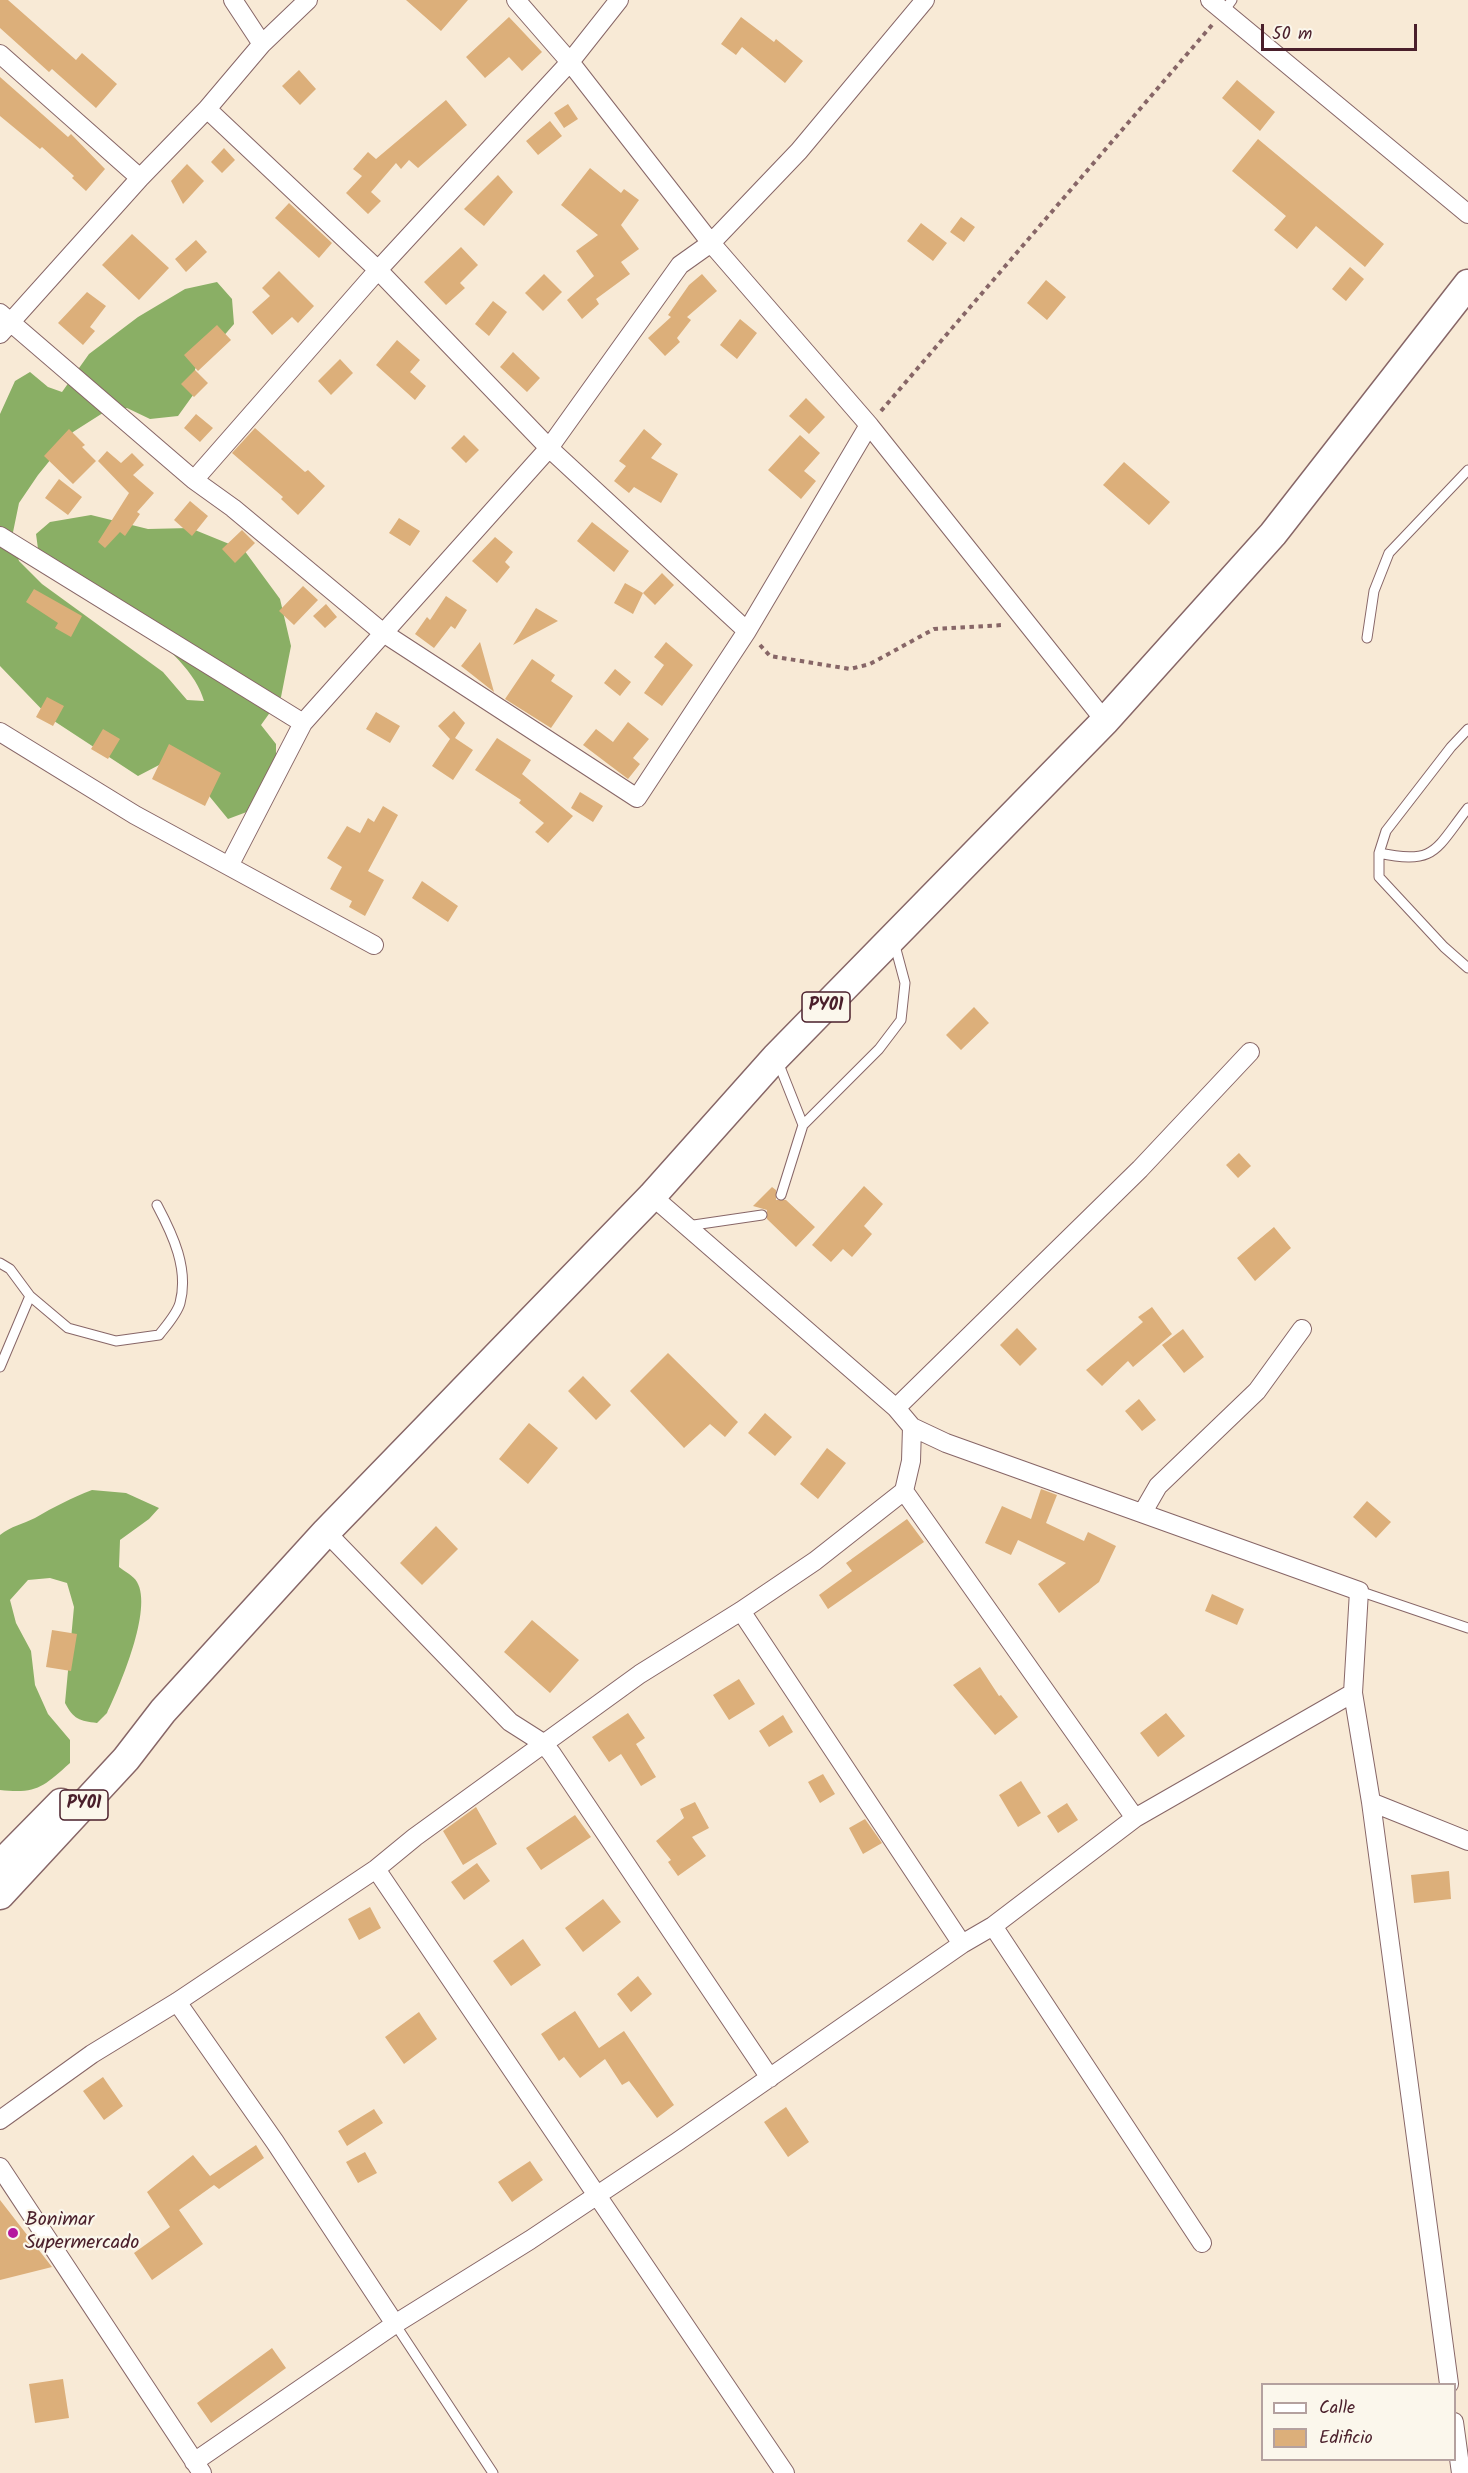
<!DOCTYPE html>
<style>
body{margin:0}
#map{position:relative;width:1468px;height:2473px;overflow:hidden;background:#f8ead6;font-family:Kalam,sans-serif}
canvas{display:block}
.legend{position:absolute;left:1261px;top:2383px;width:195px;height:78px;box-sizing:border-box;background:#fbf7ec;border:2px solid #b4a19f;margin:0;padding:8px 10px;list-style:none;font-size:18px;color:#4a1f2b}
.legend li{display:flex;align-items:center;gap:12px;height:30px}
.legend b{width:30px;border:2px solid #b4a19f}
.scale{position:absolute;left:1261px;top:24px;width:156px;height:27px;box-sizing:border-box;border:3px solid #4a1f2b;border-top:0;padding-left:8px;font-size:18px;line-height:21px;white-space:nowrap;color:#4a1f2b;-webkit-text-stroke:4px #fbf7ec;paint-order:stroke}
</style>
<div id="map">
<canvas width="1468" height="2473"></canvas>
<ul class="legend">
<li><b style="height:8px;background:#fff"></b>Calle</li>
<li><b style="height:16px;background:#dcaf7a"></b>Edificio</li>
</ul>
<div class="scale">50 m</div>
</div>
<script>
const context = document.querySelector('canvas').getContext('2d');
context.lineJoin = 'round';
function fill(path, color) {
  context.fillStyle = color;
  context.fill(path, 'evenodd');
}
function stroke(path, color, width, dash) {
  context.strokeStyle = color;
  context.lineWidth = width;
  context.lineCap = dash ? 'butt' : 'round';
  context.setLineDash(dash || []);
  context.stroke(path);
}
function label(font, color, halo, rows, align = 'center') {
  context.font = font + ' Kalam,sans-serif';
  context.lineWidth = 4.5;
  context.setLineDash([]);
  context.textBaseline = 'middle';
  context.strokeStyle = halo;
  context.fillStyle = color;
  for (const [text, x, y, turn = 0] of rows) {
    context.save();
    context.translate(x, y);
    context.rotate((+turn || 0) * Math.PI / 180);
    context.textAlign = isNaN(turn) ? turn : align;
    if (halo) context.strokeText(text, 0, 0);
    context.fillText(text, 0, 0);
    context.restore();
  }
}
const forest = new Path2D(`
 M217 282 232 299 234 324 195 369 196 391 178 416 150 419 127 408 106 411 73 432 38 475 19 503 12 537 19 561 42 584 163 672 187 700 204 701C191 648 84 587 39 556L36 534 50 522 91 515 148 529 190 528 244 550 280 599 291 646 281 697 261 725 276 744V767L268 804 228 819 183 764H161L138 776 51 719 0 666V414L15 381 30 372 48 387 62 392 89 354 138 317 185 289Z
 M92 1490 126 1493 159 1508 149 1519 120 1540 119 1567C124 1571 134 1576 137 1582 153 1609 120 1686 107 1713L97 1723C80 1721 73 1719 65 1703L74 1607 67 1583 50 1578 28 1580 10 1600 16 1623 31 1651 35 1685 48 1714 70 1740V1763C43 1787 37 1794 0 1790V1535C11 1526 23 1524 35 1518 54 1507 71 1498 92 1490Z`);
const building = new Path2D(`
 M0 0H8L76 60 82 53 117 84 96 108 52 69 49 72 0 28Z
 M406 0H468L441 31Z
 M509 17 542 52 522 71 509 57 485 78 466 57Z
 M741 17 774 42 776 39 803 61 785 83 742 47 736 55 721 44Z
 M299 70 316 89 300 105 282 86Z
 M0 77 68 137 71 134 105 169 86 191 72 178 74 176 42 147 40 149 0 116Z
 M1237 80 1275 112 1260 131 1222 98Z
 M446 100 467 125 418 168 409 160 401 169 396 163 371 192 381 201 368 214 346 193 362 176 353 169 368 152 376 159Z
 M568 104 578 119 564 128 554 113Z
 M550 121 562 136 538 155 526 141Z
 M1258 139 1384 244 1365 267 1316 226 1297 249 1274 230 1286 216 1232 171Z
 M224 148 235 160 222 173 211 162Z
 M187 164 204 181 183 204 171 181Z
 M590 168 621 193 624 189 639 200 621 225 639 249 621 262 630 274 596 299 599 304 582 319 567 300 594 276 576 251 598 235 561 205Z
 M498 175 513 192 484 226 464 209Z
 M289 203 332 243 319 258 275 218Z
 M961 217 975 227 964 242 950 232Z
 M921 223 947 243 933 261 907 241Z
 M132 234 169 268 139 300 102 265Z
 M196 240 207 252 186 272 175 259Z
 M461 247 478 265 460 283 465 288 446 305 424 282Z
 M1350 267 1364 279 1346 301 1332 289Z
 M279 271 314 306 298 323 292 317 272 335 252 312 270 296 262 288Z
 M544 274 562 292 543 311 525 293Z
 M702 274 717 291 687 317 691 320 677 338 680 342 665 356 648 338 671 317 668 315 689 285Z
 M1046 280 1066 297 1047 320 1027 303Z
 M87 292 106 306 90 327 95 331 83 345 58 323Z
 M493 301 507 312 489 336 475 324Z
 M740 319 757 333 737 359 720 345Z
 M217 325 231 340 198 371 184 355Z
 M397 340 420 360 410 372 426 386 415 400 376 365Z
 M513 352 540 378 527 392 500 367Z
 M340 359 353 373 331 395 318 381Z
 M195 370 208 383 194 397 181 384Z
 M806 398 825 417 809 434 789 416Z
 M196 414 213 428 200 442 184 428Z
 M255 428 305 472 308 470 325 486 298 515 281 499 283 497 232 453Z
 M69 429 85 445 82 447 96 461 73 484 44 456Z
 M644 429 662 444 651 458 678 474 661 503 634 487 629 493 614 481 626 466 619 461Z
 M464 435 479 450 466 463 451 448Z
 M800 435 820 453 804 471 816 481 801 499 768 470Z
 M107 451 121 463 132 453 144 465 133 475 154 493 137 512 140 514 125 536 120 532 105 548 98 542 129 493 98 461Z
 M1124 462 1170 502 1149 525 1103 485Z
 M59 479 82 497 68 515 45 498Z
 M190 501 208 516 192 536 174 520Z
 M399 518 420 531 410 546 389 533Z
 M592 522 629 551 614 572 577 541Z
 M242 530 255 543 235 563 222 549Z
 M495 537 513 552 505 562 510 567 497 583 472 561Z
 M662 573 674 585 655 605 643 593Z
 M625 583 643 593 633 614 614 603Z
 M303 586 318 600 294 625 279 611Z
 M34 589 82 616 71 637 55 628 58 623 26 602Z
 M446 596 467 610 455 629 451 626 434 648 415 634 427 617 430 620Z
 M326 604 337 617 325 628 313 616Z
 M536 608 558 621 513 645Z
 M480 642 494 692 461 666Z
 M666 642 693 665 662 706 644 693 664 665 654 657Z
 M532 659 555 675 551 681 573 696 551 728 505 699Z
 M615 669 631 682 620 696 604 683Z
 M47 697 64 706 53 726 36 717Z
 M454 711 465 723 455 738 473 750 453 780 432 766 450 739 438 726Z
 M376 712 400 726 390 743 366 729Z
 M628 722 649 739 633 758 640 764 628 779 583 745 596 729 613 742Z
 M103 729 120 739 108 759 91 749Z
 M497 738 531 760 522 774 573 816 548 843 535 832 544 823 519 803 521 800 475 770Z
 M169 744 221 773 205 806 152 779Z
 M580 792 603 806 593 822 571 808Z
 M383 806 398 815 368 871 384 880 365 916 349 907 352 901 330 889 342 867 327 858 347 826 360 833 368 818 374 822Z
 M422 881 458 906 448 922 412 898Z
 M974 1007 989 1023 961 1050 946 1035Z
 M1239 1153 1251 1166 1238 1178 1226 1165Z
 M864 1186 883 1204 864 1226 872 1234 852 1257 843 1249 831 1262 812 1245Z
 M772 1187 776 1190V1200H786L815 1227 796 1247 767 1219V1210L753 1206Z
 M1274 1227 1291 1248 1255 1281 1237 1258Z
 M1152 1307 1172 1334 1133 1367 1128 1361 1102 1386 1086 1370 1143 1322 1138 1317Z
 M1017 1328 1037 1349 1020 1366 1000 1345Z
 M1183 1329 1204 1357 1184 1373 1162 1345Z
 M668 1353 738 1422 725 1437 710 1424 684 1448 630 1391Z
 M583 1376 611 1405 596 1420 568 1391Z
 M1139 1399 1156 1420 1142 1431 1125 1411Z
 M765 1413 792 1437 775 1456 748 1433Z
 M529 1423 558 1448 528 1484 499 1459Z
 M827 1448 846 1463 818 1499 800 1484Z
 M1041 1489 1057 1495 1046 1523 1084 1541 1088 1532 1116 1546 1099 1582 1059 1613 1038 1584 1066 1563 1018 1540 1011 1555 985 1543 1002 1506 1031 1519Z
 M1367 1501 1391 1522 1376 1538 1353 1517Z
 M907 1519 924 1542 828 1609 819 1595 852 1571 846 1563Z
 M436 1526 458 1549 422 1585 400 1563Z
 M1212 1594 1244 1609 1237 1625 1205 1611Z
 M532 1620 579 1660 550 1693 504 1652Z
 M52 1630 77 1634 71 1671 46 1667Z
 M980 1667 999 1696 1001 1695 1018 1717 995 1735 953 1685Z
 M739 1679 755 1704 729 1720 713 1695Z
 M628 1713 645 1738 636 1744 656 1777 641 1786 621 1754 609 1762 592 1737Z
 M1166 1713 1185 1736 1158 1757 1140 1733Z
 M783 1715 793 1732 769 1747 759 1731Z
 M823 1774 835 1794 820 1803 808 1782Z
 M1021 1781 1041 1813 1018 1827 999 1795Z
 M695 1802 709 1828 692 1837 706 1856 678 1876 668 1862 671 1860 656 1841 684 1818 680 1809Z
 M1067 1803 1078 1820 1058 1833 1047 1816Z
 M476 1807 497 1844 463 1865 443 1831Z
 M575 1815 591 1837 541 1870 526 1848Z
 M865 1819 882 1843 863 1854 849 1828Z
 M477 1863 490 1881 464 1900 451 1882Z
 M1449 1871 1451 1899 1414 1903 1411 1875Z
 M603 1899 621 1922 583 1952 565 1928Z
 M370 1907 381 1928 359 1940 348 1919Z
 M523 1939 541 1965 511 1986 493 1961Z
 M638 1976 652 1994 631 2012 617 1994Z
 M575 2011 599 2048 624 2031 674 2105 657 2118 629 2081 622 2085 605 2059 580 2078 564 2057 559 2061 541 2034Z
 M419 2012 437 2039 404 2064 385 2037Z
 M103 2077 123 2106 104 2120 83 2091Z
 M786 2107 809 2142 788 2157 764 2122Z
 M374 2109 383 2123 347 2146 338 2131Z
 M256 2145 264 2158 219 2189 214 2185 179 2210 203 2244 152 2280 134 2253 170 2227 147 2192 193 2155 210 2176Z
 M365 2152 377 2173 358 2183 346 2162Z
 M530 2161 543 2180 512 2202 498 2182Z
 M0 2200 52 2267 0 2280Z
 M272 2348 286 2368 211 2423 197 2403Z
 M63 2379 69 2418 35 2423 29 2384Z`);
const path = new Path2D(`
 M881 411 1212 25
 M760 645 770 656 850 669 870 664 934 629 1003 625`);
const service = new Path2D(`
 M1224 11 1232 0
 M1367 638 1374 591 1389 553 1468 470
 M1468 729 1451 747 1386 831 1379 853V877L1444 947 1468 968
 M1379 853C1436 865 1435 850 1468 808
 M778 1062 803 1125
 M781 1195 803 1125 879 1049 901 1020 905 983 894 942
 M687 1226 762 1215
 M0 1263 10 1269 30 1296 68 1328 116 1341 159 1335C166 1326 177 1314 180 1303 189 1269 173 1235 157 1205
 M0 1367 30 1296
 M1359 1591 1468 1628
 M395 2324 493 2473`);
const minor = new Path2D(`
 M233 0 262 44
 M516 0 570 62 711 243 869 425 1105 721
 M1210 0 1468 214
 M0 54 140 178
 M207 109 378 270 549 448 747 631
 M0 313 194 480 233 508 382 632 637 798 747 631 869 425
 M0 334 140 178 207 109 262 44 308 0
 M194 480 378 270 570 62 619 0
 M0 536 303 723
 M0 732 135 815 374 945
 M229 866 303 723 549 448 680 265 711 243 799 151 925 0
 M896 1408 1140 1169 1250 1052
 M912 1427 946 1443 1359 1591 1353 1693 1371 1802 1449 2384
 M904 1491 1135 1818
 M1143 1512 1158 1486 1257 1391 1302 1329
 M326 1532 510 1722 543 1743 552 1754 770 2078
 M741 1611 962 1944
 M1371 1802 1468 1841
 M376 1869 785 2473
 M993 1926 1202 2243
 M177 2002 275 2142 395 2324
 M0 2120 92 2054 177 2002 376 1869 415 1837 640 1674 741 1611 815 1561 904 1491 911 1461 912 1427 896 1408 652 1196
 M0 2167 202 2473
 M1454 2422 1461 2473
 M194 2462 395 2324 530 2240 677 2142 962 1944 993 1926 1135 1818 1353 1693`);
const trunk = new Path2D(`
 M0 1865 61 1803
 M0 1895 126 1759 163 1711 326 1532 652 1196 776 1057 1105 721 1273 534 1468 284`);
const markers = [
 [13,2233,6,"#b5179e"]
];
const shields = [
 [826,1007,48],
 [84,1805,48]
];
const shieldNames = [
 ["PY01",826,1007],
 ["PY01",84,1805]
];
const poiNames = [
 ["Bonimar",25,2222],
 ["Supermercado",25,2245]
];
fill(forest, '#8aaf65');
fill(building, '#dcaf7a');
stroke(service, '#876667', 11);
stroke(minor, '#876667', 20);
stroke(trunk, '#876667', 31);
stroke(path, '#876667', 4, [4.5, 4.5]);
stroke(service, '#fff', 9);
stroke(minor, '#fff', 18);
stroke(trunk, '#fff', 28);
for (const [x, y, r, color] of markers) {
  const dot = new Path2D();
  dot.arc(x, y, r, 0, 2 * Math.PI);
  context.fillStyle = color;
  context.fill(dot);
  stroke(dot, '#fbf7ec', 2);
}
for (const [x, y, w] of shields) {
  const box = new Path2D();
  box.roundRect(x - w / 2, y - 15, w, 30, 4.5);
  context.fillStyle = '#fbf7ec';
  context.fill(box);
  stroke(box, '#4a1f2b', 1.5);
}
label('bold 18px', '#4a1f2b', null, shieldNames);
label('20px', '#4a1f2b', '#fbf7ec', poiNames, 'left');
</script>
